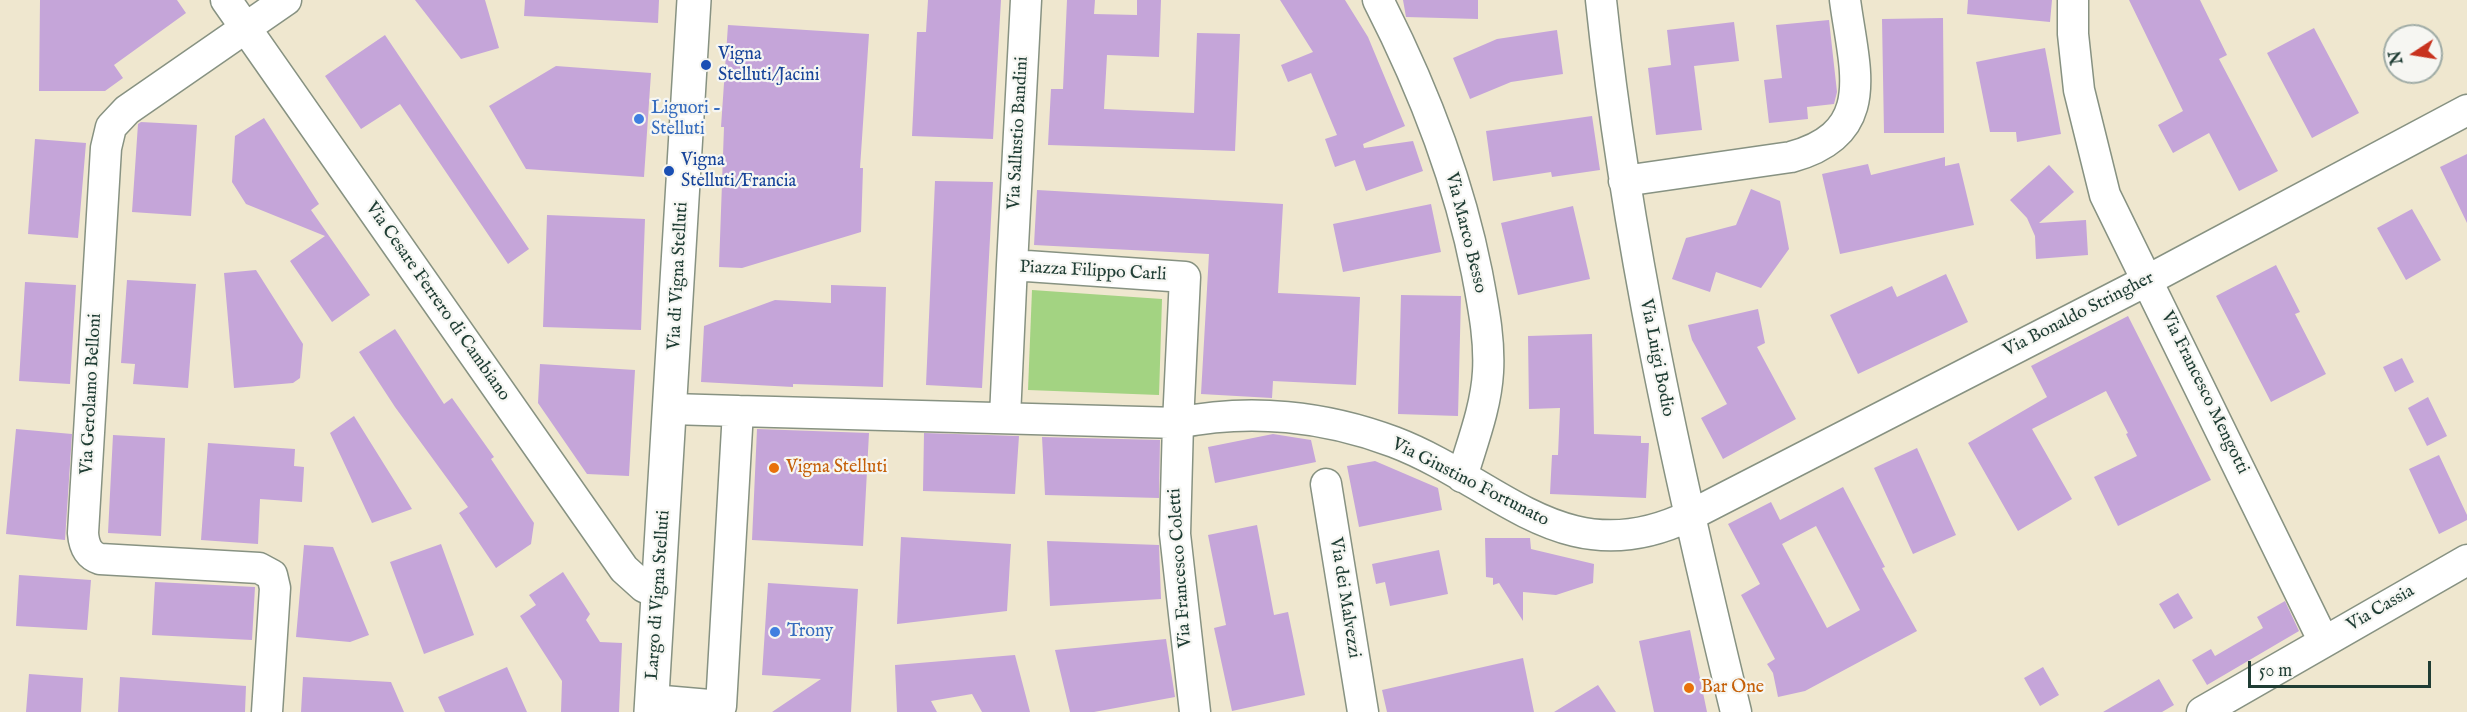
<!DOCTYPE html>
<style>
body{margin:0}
#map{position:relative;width:2467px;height:712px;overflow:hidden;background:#efe7cf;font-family:"IM FELL English",serif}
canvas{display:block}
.north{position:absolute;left:2383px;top:24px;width:60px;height:60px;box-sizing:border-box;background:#f6f6f2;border:2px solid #a0aca6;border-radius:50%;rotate:258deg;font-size:16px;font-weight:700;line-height:24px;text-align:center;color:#1f3d34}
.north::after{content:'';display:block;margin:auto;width:21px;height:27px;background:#c8321e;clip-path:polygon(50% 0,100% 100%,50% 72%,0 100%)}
.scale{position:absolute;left:2248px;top:661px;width:183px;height:27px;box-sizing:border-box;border:3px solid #1f3d34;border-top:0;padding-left:8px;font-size:18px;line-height:21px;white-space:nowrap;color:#1f3d34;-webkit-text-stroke:4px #f6f6f2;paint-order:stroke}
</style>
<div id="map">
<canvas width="2467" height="712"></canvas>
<div class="north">N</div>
<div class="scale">50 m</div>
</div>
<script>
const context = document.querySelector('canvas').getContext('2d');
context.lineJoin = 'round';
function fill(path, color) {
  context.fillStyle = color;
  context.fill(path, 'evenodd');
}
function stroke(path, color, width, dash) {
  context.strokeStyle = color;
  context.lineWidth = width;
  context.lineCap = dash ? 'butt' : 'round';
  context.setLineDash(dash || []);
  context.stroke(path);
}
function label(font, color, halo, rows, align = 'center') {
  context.font = font + ' "IM FELL English",serif';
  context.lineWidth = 4.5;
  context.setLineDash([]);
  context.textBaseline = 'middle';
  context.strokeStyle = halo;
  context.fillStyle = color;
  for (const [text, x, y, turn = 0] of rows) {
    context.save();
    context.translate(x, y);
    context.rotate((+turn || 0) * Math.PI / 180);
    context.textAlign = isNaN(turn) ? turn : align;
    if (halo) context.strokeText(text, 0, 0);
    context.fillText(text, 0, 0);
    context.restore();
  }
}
const green = new Path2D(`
 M1032 290 1162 299 1159 395 1028 390Z`);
const building = new Path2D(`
 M40 0H177L186 13 114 65 123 78 105 91H39Z
 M415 0H485L499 48 461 59Z
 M525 0H659L658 23 524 16Z
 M928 0H1001L993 139 912 136 917 32H926Z
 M1067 0H1095L1094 14 1137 15V0H1161L1159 57 1107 55 1104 109 1194 113 1197 33 1240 34 1235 151 1048 145 1051 89H1063Z
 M1280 0H1345L1368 37 1405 126 1363 144 1364 148 1413 141 1423 171 1366 191 1355 160 1335 167 1325 139 1337 135 1311 73 1288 82 1281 65 1313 52Z
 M1403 0H1478V19L1406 17Z
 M1968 0H2052L2050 22 1967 14Z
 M2129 0H2200L2227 55 2219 59 2278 171 2239 191 2209 133 2173 153 2158 125 2183 111Z
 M1943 18 1944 133H1884L1882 19Z
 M1829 20 1837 92 1834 104 1807 107 1808 119 1769 123 1764 80 1782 78 1776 25Z
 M1734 22 1739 61 1694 66 1702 130 1656 135 1648 68 1671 65 1667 30Z
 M728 25 869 34 860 168H863L861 232 742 268 719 267 724 127H721Z
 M2314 28 2359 113 2312 138 2267 53Z
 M1557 30 1563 74 1511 82 1470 99 1453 58 1497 39Z
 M385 35 529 249 508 264 400 104 361 129 325 76Z
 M2045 48 2061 134 2017 142 2016 132H1990L1976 62Z
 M556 66 651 73 644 177 526 169 489 106Z
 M1592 116 1600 170 1552 177 1551 172 1493 181 1486 131Z
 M264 118 319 204 311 210 370 295 332 322 290 261 325 236 246 204 232 182 235 136Z
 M141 122 197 125 191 216 132 212 138 124Z
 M35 139 86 143 78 238 28 234Z
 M2467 154V223L2440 167Z
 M1945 157V166L1959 163 1974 225 1840 254 1822 174 1868 164 1871 175Z
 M2049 165 2074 192 2039 223 2086 220 2088 255 2036 259 2035 236 2027 218 2010 200Z
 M935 181 993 182 982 388 926 385Z
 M1751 189 1780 201 1789 249 1761 288 1716 272 1710 292 1672 279 1686 238 1736 225Z
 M1037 190 1283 204 1278 293 1360 297 1356 385 1273 381 1272 398 1201 394 1209 254 1034 245Z
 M1431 204 1441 252 1343 272 1333 224Z
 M1573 206 1590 279 1518 295 1501 223Z
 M2412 209 2441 260 2406 280 2377 228Z
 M547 215 645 219 641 330 543 327Z
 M2276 265 2300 312 2295 314 2326 374 2271 402 2216 296Z
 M256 270 303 344 300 378 293 383 234 388 224 273Z
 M1946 274 1968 322 1858 374 1830 315 1892 286 1897 297Z
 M127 280 196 284 188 388 133 384 135 364 121 363Z
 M25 282 76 285 70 384 19 381Z
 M831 285 886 287 883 387 793 384V387L701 382 704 326 775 300 831 303Z
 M1401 295 1461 296 1458 416 1398 414Z
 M1758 309 1765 343 1757 347 1796 419 1723 459 1701 418 1727 404 1692 340 1688 325Z
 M2128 316 2211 480 2118 526 2094 477 2137 456 2126 434 2128 433 2106 391 2032 429 2072 499 2018 531 1968 443 2047 397 2031 366Z
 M395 329 444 404 452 398 494 457 491 459 534 523 531 544 496 568 459 513 468 507 395 407 359 352Z
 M1592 334 1594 434 1641 436V443H1649L1646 498 1550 494 1552 455H1558L1560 408 1529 409 1528 336Z
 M2402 358 2414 382 2395 392 2383 367Z
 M540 364 635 370 629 476 587 474 538 403Z
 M2428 397 2447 436 2427 446 2408 408Z
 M354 416 412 509 372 523 330 433Z
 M16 429 72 434 65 540 6 534Z
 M757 429 869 433 863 546 752 540Z
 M924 433 1019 436 1015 494 923 491Z
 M1273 434 1311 440 1316 462 1215 483 1208 447Z
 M113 435 165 438 161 536 108 533Z
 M1042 437 1160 440 1159 498 1045 495Z
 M208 443 295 449 294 466 304 467 302 502 260 499 258 544 201 540Z
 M1917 448 1956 535 1913 554 1874 468Z
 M2439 455 2467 515V520L2439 534 2409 469Z
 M1375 461 1438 488 1442 510 1359 527 1347 466Z
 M1843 487 1885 567 1882 568 1917 631 1805 691 1778 697 1773 673 1767 664 1775 659 1741 595 1760 584 1728 524 1771 502 1780 520ZM1816 526 1860 610 1827 628 1782 544Z
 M1257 525 1274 615 1288 612 1305 695 1232 711 1214 628 1226 625 1208 535Z
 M901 537 1011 544 1007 611 897 624Z
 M1485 538H1530L1531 549 1594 564 1593 583 1556 595 1523 592V621L1499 583 1493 585V578L1486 577Z
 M1047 541 1159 545 1161 599 1050 606Z
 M441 544 474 635 424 654 390 562Z
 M304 545 333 547 369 635 350 642 296 637Z
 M1439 550 1448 594 1390 606 1385 582 1376 584 1372 564Z
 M563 572 590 614 586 620 600 642 622 643 619 712H561L562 681 520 616 536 605 529 595Z
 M19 575 91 580 87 630 16 626Z
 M155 582 255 587 252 640 152 635Z
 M768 583 858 589 851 712H772L821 679 762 675Z
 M2178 593 2193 618 2174 629 2159 604Z
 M2285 601 2299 631 2207 685 2192 660 2211 649 2215 656 2263 628 2257 617Z
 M1690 630 1707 712H1654L1639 641Z
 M1166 639 1175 697 1094 712H1070L1055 650Z
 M1015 655 1030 712H982L972 694 931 701 937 712H897L895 665Z
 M1523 658 1534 712H1387L1382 690Z
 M507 667 527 712H445L438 697Z
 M2043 667 2059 695 2040 706 2024 678Z
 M29 674 83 678 81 712H26Z
 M120 677 246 686 245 712H118Z
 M303 677 391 682 404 712H301Z
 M2159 679 2174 705 2162 712H2103Z
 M1598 685 1616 712H1554Z`);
const minor = new Path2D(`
 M226 0 624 569 644 587 659 594
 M1378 0C1422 86 1458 177 1477 273 1483 306 1490 338 1488 372 1486 408 1472 443 1462 477
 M1601 0C1626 241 1679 477 1736 712
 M2073 0V34L2079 90 2105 195 2324 642
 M1624 181 1791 157C1879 133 1854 69 1845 0
 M1012 265 1026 0
 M671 409 738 411 721 706
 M738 411 1178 423 1185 277 1012 265 1005 417
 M1326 484 1363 712
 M652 700 721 706
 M267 712 275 588 272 575 259 568 100 559C88 555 84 546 83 533L106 148 111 127 127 110 286 0
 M1195 712 1175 534 1178 423C1250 408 1325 416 1394 442 1499 482 1565 576 1689 516L2148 280 2467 110
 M2202 712 2467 560`);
const major = new Path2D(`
 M651 712 694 0`);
const markers = [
 [706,65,6,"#1a4fb4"],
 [639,119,6,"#3f7fe0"],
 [669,171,6,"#1a4fb4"],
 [774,468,6,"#e8710a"],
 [775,632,6,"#3f7fe0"],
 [1689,688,6,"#e8710a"]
];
const transitNames = [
 ["Vigna",718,55],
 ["Stelluti/Jacini",718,76],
 ["Vigna",681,161],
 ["Stelluti/Francia",681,182]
];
const shopNames = [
 ["Liguori -",651,109],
 ["Stelluti",651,130],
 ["Trony",787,632]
];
const streetNames = [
 ["Via Sallustio Bandini",1019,133,-87],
 ["Via Marco Besso",1465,233,76],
 ["Piazza Filippo Carli",1093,272,3],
 ["Via di Vigna Stelluti",679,276,-87],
 ["Via Cesare Ferrero di Cambiano",437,302,55],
 ["Via Bonaldo Stringher",2079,315,-27],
 ["Via Luigi Bodio",1656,358,79],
 ["Via Francesco Mengotti",2204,393,64],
 ["Via Gerolamo Belloni",92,394,-87],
 ["Via Giustino Fortunato",1470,483,27],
 ["Via Francesco Coletti",1181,568,-94],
 ["Largo di Vigna Stelluti",659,595,-86],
 ["Via dei Malvezzi",1344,598,81],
 ["Via Cassia",2381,609,-30]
];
const foodNames = [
 ["Vigna Stelluti",786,468],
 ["Bar One",1701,688]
];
fill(green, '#a3d382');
fill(building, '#c5a5d9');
stroke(minor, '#879282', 33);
stroke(major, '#879282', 36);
stroke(minor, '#fff', 30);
stroke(major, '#fff', 33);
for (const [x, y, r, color] of markers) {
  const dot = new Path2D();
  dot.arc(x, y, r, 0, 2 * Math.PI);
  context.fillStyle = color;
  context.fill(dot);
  stroke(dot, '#f6f6f2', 2);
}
label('18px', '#164399', '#f6f6f2', transitNames, 'left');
label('18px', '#366cbe', '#f6f6f2', shopNames, 'left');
label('18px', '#1f3d34', '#f6f6f2', streetNames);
label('18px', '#c56008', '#f6f6f2', foodNames, 'left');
</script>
